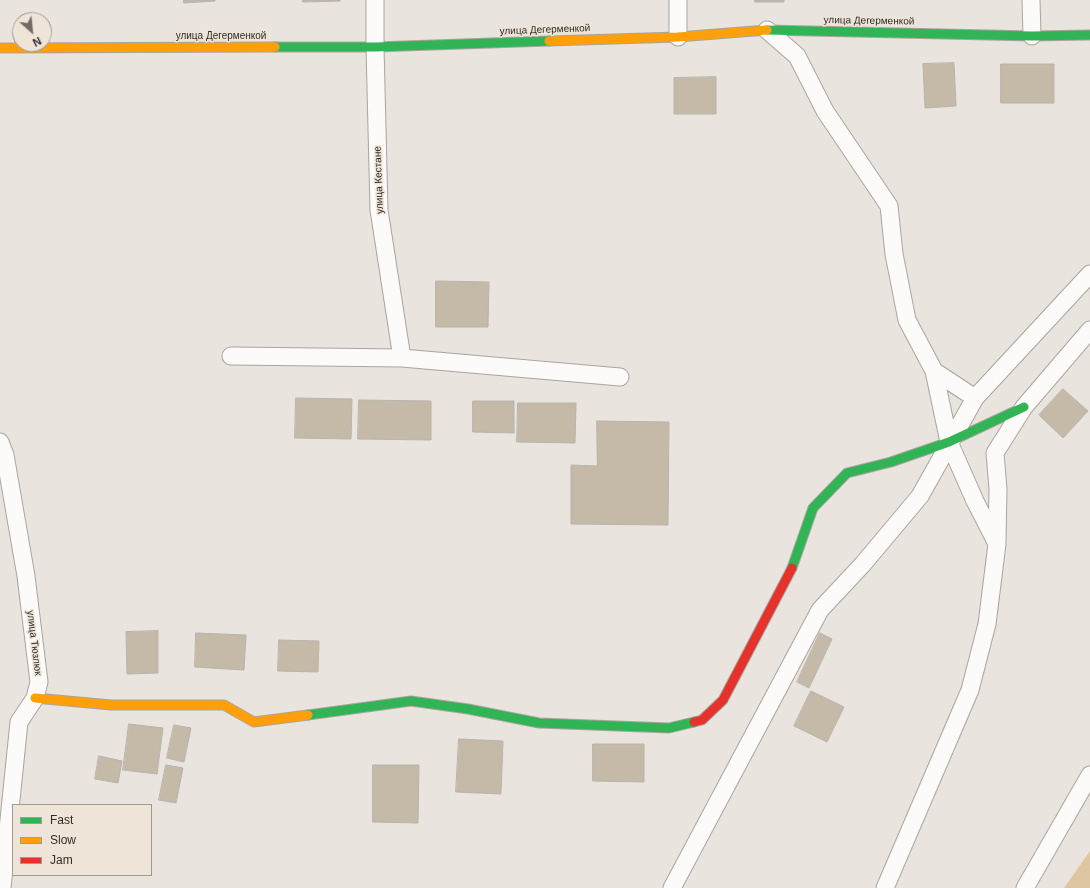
<!DOCTYPE html>
<meta charset="utf-8">
<style>
body{margin:0}
#map{position:relative;width:1090px;height:888px;overflow:hidden;background:#e9e4dd;font-family:Arial,sans-serif}
canvas{display:block}
.legend{position:absolute;left:12px;top:804px;width:140px;height:72px;box-sizing:border-box;background:#eee5d8;border:1px solid #a29b91;margin:0;padding:5px 7px;list-style:none;font-size:12px;color:#302c27}
.legend li{display:flex;align-items:center;gap:8px;height:20px}
.legend b{width:20px;border:1px solid #a29b91}
.north{position:absolute;left:12px;top:12px;width:40px;height:40px;box-sizing:border-box;background:#eee5d8;border:1px solid #a29b91;border-radius:50%;rotate:153deg;font-size:11px;font-weight:700;line-height:16px;text-align:center;color:#302c27}
.north::after{content:'';display:block;margin:auto;width:14px;height:18px;background:#716c67;clip-path:polygon(50% 0,100% 100%,50% 72%,0 100%)}
</style>
<div id="map">
<canvas width="1090" height="888"></canvas>
<ul class="legend">
<li><b style="height:5px;background:#30b455"></b>Fast</li>
<li><b style="height:5px;background:#ff9f0a"></b>Slow</li>
<li><b style="height:5px;background:#e5322d"></b>Jam</li>
</ul>
<div class="north">N</div>
</div>
<script>
const context = document.querySelector('canvas').getContext('2d');
context.lineJoin = 'round';
function fill(path, color) {
  context.fillStyle = color;
  context.fill(path, 'evenodd');
}
function stroke(path, color, width, dash) {
  context.strokeStyle = color;
  context.lineWidth = width;
  context.lineCap = dash ? 'butt' : 'round';
  context.setLineDash(dash || []);
  context.stroke(path);
}
function label(font, color, halo, rows, align = 'center') {
  context.font = font + ' Arial,sans-serif';
  context.lineWidth = 3;
  context.setLineDash([]);
  context.textBaseline = 'middle';
  context.strokeStyle = halo;
  context.fillStyle = color;
  for (const [text, x, y, turn = 0] of rows) {
    context.save();
    context.translate(x, y);
    context.rotate((+turn || 0) * Math.PI / 180);
    context.textAlign = isNaN(turn) ? turn : align;
    if (halo) context.strokeText(text, 0, 0);
    context.fillText(text, 0, 0);
    context.restore();
  }
}
const green = new Path2D(`
 M1090 851V888H1064Z`);
const building = new Path2D(`
 M184 0H215V1L184 3Z
 M303 0H340V1L303 2Z
 M755 0H784V2H755Z
 M954 63 956 106 925 108 923 64Z
 M1001 64H1054V103H1001Z
 M716 77V114H674V78Z
 M436 281 489 282 488 327H436Z
 M1063 389 1088 411 1063 438 1039 415Z
 M296 398 352 399 351 439 295 438Z
 M359 400 431 401V440L358 439Z
 M473 401H514V433L473 432Z
 M518 403H576L575 443 517 442Z
 M597 421 669 422 668 525 571 524V465L597 466Z
 M158 631V673L127 674 126 632Z
 M196 633 246 635 244 670 195 667Z
 M820 633 832 639 809 688 797 682Z
 M279 640 319 641 318 672 278 671Z
 M811 691 844 707 827 742 794 726Z
 M129 724 163 728 157 774 123 770Z
 M174 725 191 728 184 762 167 758Z
 M459 739 503 741 501 794 456 792Z
 M593 744H644V782L593 781Z
 M99 756 122 761 118 783 95 779Z
 M166 765 183 768 176 803 159 800Z
 M373 765H419L418 823 373 822Z`);
const street = new Path2D(`
 M375 0V47L379 210 402 358
 M1031 0 1032 36
 M767 30 797 56 825 111 889 206 894 254 907 320 934 371 949 442 975 501 997 544 987 624 970 690 885 888
 M678 37V0
 M231 356 402 358 620 377
 M934 371 975 398
 M0 442 5 455 26 576 39 682 35 698 19 722 2 888
 M997 542 998 489 995 453 1024 407 1090 330
 M672 888 820 610 863 564 920 496 975 398 1090 274
 M1025 888 1090 775`);
const fast = new Path2D(`
 M767 30 1032 36 1090 35
 M275 47H375L549 41
 M792 568 813 508 847 473 891 462 949 442 1024 407
 M308 715 411 701 468 709 539 723 669 728 694 722`);
const slow = new Path2D(`
 M549 41 678 37 767 30
 M0 48 275 47
 M35 698 111 705H224L254 722 308 715`);
const jam = new Path2D(`
 M694 722 702 720 723 700 792 568`);
const streetNames = [
 ["улица Дегерменкой",869,21,1],
 ["улица Дегерменкой",545,30,-2],
 ["улица Дегерменкой",221,36],
 ["улица Кестане",379,180,-92],
 ["улица Тюзлюк",34,643,83]
];
fill(green, '#dfc6a3');
fill(building, '#c5b9a8');
stroke(building, '#b7b4ae', 1);
stroke(street, '#a9a49f', 19);
stroke(fast, '#a9a49f', 11);
stroke(slow, '#a9a49f', 11);
stroke(jam, '#a9a49f', 11);
stroke(street, '#fcfbfa', 17);
stroke(fast, '#30b455', 9);
stroke(slow, '#ff9f0a', 9);
stroke(jam, '#e5322d', 9);
label('10px', '#302c27', '#eee5d8', streetNames);
</script>
